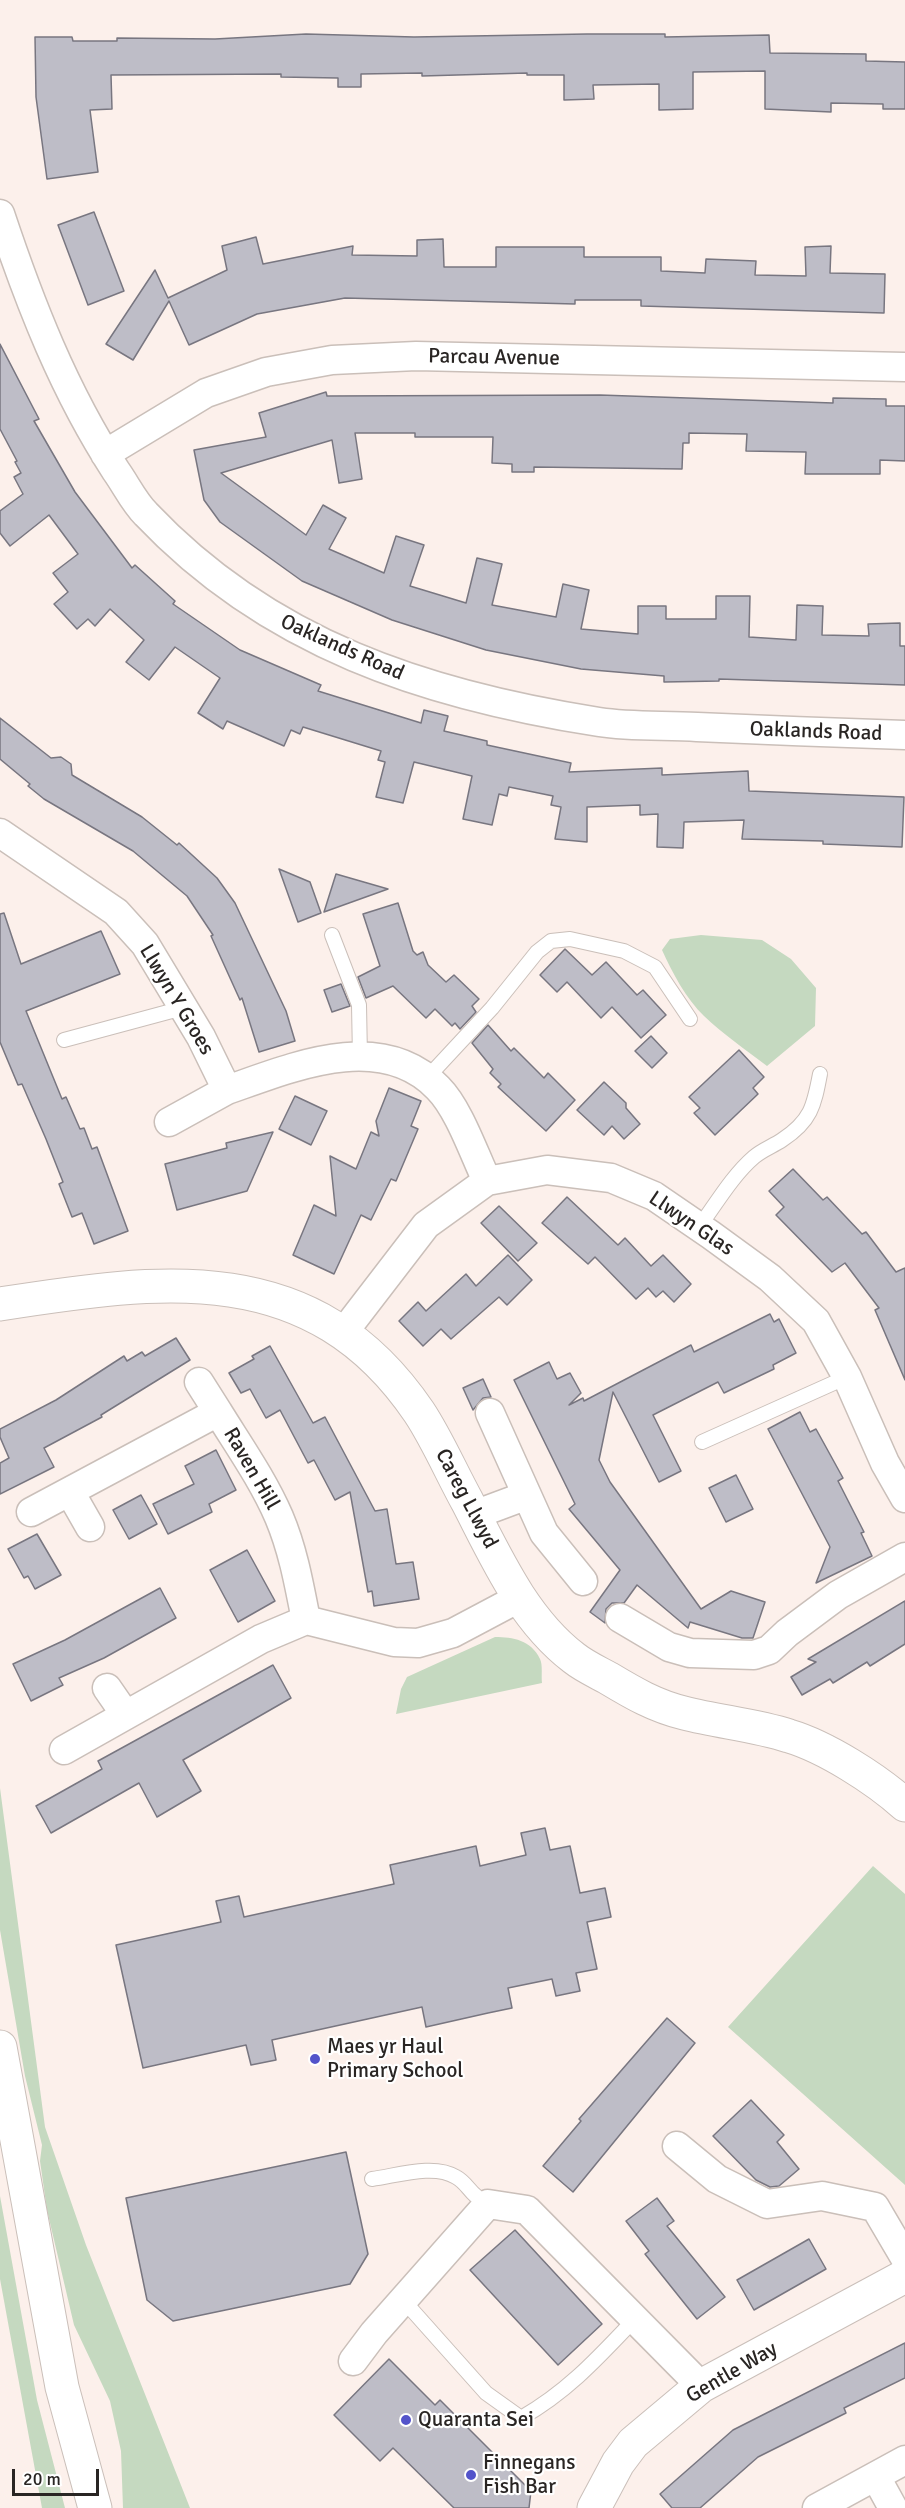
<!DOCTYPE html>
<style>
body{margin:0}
#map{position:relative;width:905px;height:2508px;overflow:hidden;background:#fcf0eb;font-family:Signika,sans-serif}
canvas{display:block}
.scale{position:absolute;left:12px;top:2469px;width:87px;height:27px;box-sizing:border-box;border:3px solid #292523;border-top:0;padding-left:8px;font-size:18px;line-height:21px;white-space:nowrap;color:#292523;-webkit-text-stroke:4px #fff;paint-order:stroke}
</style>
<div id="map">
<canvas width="905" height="2508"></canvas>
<div class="scale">20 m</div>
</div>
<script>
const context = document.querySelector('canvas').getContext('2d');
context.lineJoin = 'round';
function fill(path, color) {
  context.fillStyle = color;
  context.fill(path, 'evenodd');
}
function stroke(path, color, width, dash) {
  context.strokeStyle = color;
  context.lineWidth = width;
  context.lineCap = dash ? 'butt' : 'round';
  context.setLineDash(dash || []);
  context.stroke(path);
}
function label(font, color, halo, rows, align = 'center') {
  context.font = font + ' Signika,sans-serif';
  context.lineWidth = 4.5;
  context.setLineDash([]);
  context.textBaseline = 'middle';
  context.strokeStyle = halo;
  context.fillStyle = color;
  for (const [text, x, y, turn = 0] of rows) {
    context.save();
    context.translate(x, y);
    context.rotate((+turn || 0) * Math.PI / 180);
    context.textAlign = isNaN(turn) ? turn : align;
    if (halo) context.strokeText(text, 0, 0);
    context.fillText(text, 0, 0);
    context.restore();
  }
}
const green = new Path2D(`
 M701 935 762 940 791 959 816 988 815 1026 767 1066C746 1050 723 1034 704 1016 686 999 672 972 662 950L670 939Z
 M495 1637C513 1637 531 1640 540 1659 543 1665 541 1676 542 1683L396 1714 401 1689 407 1677Z
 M0 1788 45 2127 86 2245 190 2508H123L121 2451 110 2401 74 2325 47 2210 40 2161 42 2145 25 2076 0 1930Z
 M873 1866 905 1894V2185L728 2027Z
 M0 2196 37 2400 65 2508H42L0 2279Z`);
const building = new Path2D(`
 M306 34 414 37 587 34H665V37L769 35 770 53 866 54V61L905 62V109H883V104L831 103V112L765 109V71L693 72V109L659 110V84L593 85 594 99 564 100V75H527V73L422 76V73L361 74V87H338V78L281 77V74L111 75 112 109 90 110 98 172 47 179 36 97 35 37H72L73 41H117V38L215 39Z
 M94 212 124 291 88 305 58 225Z
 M256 237 263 264 353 246 352 255 417 256V240L443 239 444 267H496V247H584V257H661V271L705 273 706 259 756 261 755 275 806 276 805 247 831 246 830 273 885 274 884 313 641 306V300H575V304L345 298 257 314 189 345 169 301 133 360 106 344 155 270 168 298 227 270 222 246Z
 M0 344 39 419 34 421 75 492 132 568 135 565 175 601 173 604 240 650 321 685 318 691 421 723 424 710 448 716 444 731 487 741V745L571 763 569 772 662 768V775L748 771 749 791 904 797 902 847 823 844V841L742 839 744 820 684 822 683 848 657 847 658 814 640 815V805L587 807V842L555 839 561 807 551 805 553 796 509 787 507 796 499 794 492 825 463 819 472 776 414 762 403 803 376 797 385 762 378 760 381 751 303 727 300 734 291 730 284 746 227 721 223 729 198 713 220 678 175 647 149 680 126 662 144 640 110 609 95 626 88 619 77 629 54 604 68 592 53 573 78 554 49 515 10 546 0 533V511L23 494 14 477 21 473 15 462 17 461 0 429Z
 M326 392 327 396 600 395 833 403V398L886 399V406H905V461L880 460V474H805L806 452 746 451 747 434 689 433V443H683L682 469 534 467V472H512V464L492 463 493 437H415V433H355L362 479 339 483 332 440 221 473 306 535 323 505 346 518 329 549 384 573 396 536 424 545 410 586 466 603 477 558 502 564 492 605 556 617 563 584 589 590 581 629 638 634V606H666V619H716V596H750L749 637 796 640 797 605 823 606 822 635 869 636 868 624 900 623V646H905V685L719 679V681L664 682V676L581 669 486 650 392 620 302 581 220 522 204 500 194 450 266 437 259 413Z
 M0 718 51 758 61 757 71 764 72 775 142 817 177 845 179 843 217 878 235 903 286 1011 295 1041 259 1052 242 998 240 1000 211 936 213 935 187 896 133 851 44 799 28 786 30 784 0 759Z
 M279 869 310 882 321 913 298 922Z
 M336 874 388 889 324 912Z
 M398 903 413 951 417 955 423 952 428 965 446 982 454 975 479 999 472 1006 476 1012 460 1029 455 1023 452 1026 435 1009 426 1018 393 986 366 998 358 977 380 966 363 914Z
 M4 913 21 964 101 931 120 974 26 1011 62 1099 66 1097 80 1129 84 1128 92 1149 97 1147 128 1231 94 1244 82 1213 72 1217 59 1184 63 1182 46 1139 22 1084 18 1085 0 1042V914Z
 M565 949 592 975 606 962 637 995 643 990 666 1015 641 1038 612 1007 601 1018 567 982 557 992 540 975Z
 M341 984 350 1006 332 1012 324 990Z
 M488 1025 511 1051 514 1048 544 1078 548 1073 575 1100 546 1131 498 1087 501 1084 490 1073 493 1069 472 1043Z
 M651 1036 667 1053 652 1068 635 1051Z
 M739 1050 764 1077 753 1088 758 1094 715 1135 694 1113 700 1108 689 1097Z
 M604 1082 626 1103V1108L640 1124 624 1139 612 1126 604 1135 577 1110Z
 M389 1088 421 1101 411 1126 418 1129 396 1181 391 1179 371 1220 361 1215 334 1274 293 1255 314 1205 336 1216 330 1156 356 1169 371 1132 379 1136 376 1121Z
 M295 1096 327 1111 311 1145 279 1129Z
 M273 1132 247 1191 177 1210 165 1164 227 1148 226 1143Z
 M793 1169 823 1200 827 1197 862 1234 866 1232 896 1272 905 1268V1380L875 1310 879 1308 845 1263 832 1272 776 1215 784 1207 769 1191Z
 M567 1197 618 1245 625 1238 651 1266 663 1255 691 1284 674 1302 663 1291 656 1297 648 1288 636 1299 595 1257 588 1264 542 1223Z
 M499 1206 537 1243 518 1261 481 1223Z
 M508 1255 532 1280 507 1305 499 1297 451 1339 441 1329 423 1346 399 1321 418 1302 426 1311 466 1274 476 1286Z
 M770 1314 774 1322 779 1319 796 1353 773 1365 774 1369 724 1393 718 1382 653 1415 681 1471 659 1482 613 1392 599 1460 610 1482 701 1609 731 1591 765 1602 753 1638H742L690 1622 688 1628 637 1585 624 1603H612L606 1609 605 1623 590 1612 620 1570 569 1509 575 1504 514 1380 549 1362 557 1379 570 1373 581 1393 569 1405 583 1398 584 1401 691 1345 694 1352Z
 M176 1338 190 1360 101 1415 102 1417 44 1448 54 1467 0 1494V1463L9 1458 0 1437V1429L56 1400 124 1356 127 1361 142 1352 145 1356Z
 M270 1346 313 1423 325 1417 375 1511 387 1509 396 1564 413 1562 419 1599 374 1606 372 1591 368 1592 350 1492 335 1500 314 1460 308 1463 280 1410 266 1418 250 1389 241 1393 229 1373 254 1359 252 1356Z
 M483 1379 491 1397 483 1398 473 1410 463 1388Z
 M800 1412 810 1432 816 1429 843 1478 838 1481 864 1532 861 1533 872 1556 816 1583 830 1547 768 1429Z
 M216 1450 236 1490 209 1504 212 1512 168 1534 153 1504 194 1484 185 1466Z
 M736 1475 753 1509 726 1522 709 1488Z
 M141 1495 157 1524 129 1539 113 1510Z
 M37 1534 61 1575 35 1589 28 1576 24 1578 8 1549Z
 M247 1550 275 1601 238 1622 210 1570Z
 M160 1588 176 1618 104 1658 59 1678 63 1685 31 1701 13 1664 65 1640Z
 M905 1601V1644L870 1666 867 1662 833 1683 830 1679 802 1695 791 1677 816 1662 808 1659Z
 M273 1665 291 1698 183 1760 201 1791 157 1817 139 1783 51 1833 36 1806 102 1769 98 1761Z
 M545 1828 550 1850 570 1846 580 1893 605 1888 611 1917 587 1922 597 1969 576 1973 580 1991 556 1996 552 1979 508 1988 512 2008 488 2013 426 2027 422 2007 272 2040 276 2060 251 2065 246 2045 143 2068 116 1945 221 1922 216 1901 239 1896 244 1917 394 1884 390 1865 413 1860 476 1846 480 1866 526 1855 521 1833Z
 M667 2018 695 2043 573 2192 543 2166 581 2121 579 2119Z
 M751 2100 784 2135 777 2142 799 2169 779 2186 770 2187 756 2180 713 2136Z
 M346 2152 368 2254 350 2284 173 2321 147 2300 126 2198Z
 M657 2198 674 2221 667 2226 725 2297 697 2319 645 2254 649 2251 626 2221Z
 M515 2230 602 2324 558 2365 470 2270Z
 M809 2239 826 2269 754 2310 737 2280Z
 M905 2343V2378L844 2408 846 2413 758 2457 700 2508H672L660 2494 733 2430Z
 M389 2359 435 2405 440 2400 531 2491 529 2508H454L393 2448 380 2461 334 2415Z`);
const service = new Path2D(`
 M332 935 359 1005 360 1057
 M64 1040 183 1008
 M426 1079 492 1008 537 952 551 941 570 939 624 951 655 967 690 1019
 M699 1227C716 1204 732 1176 754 1157 762 1150 773 1146 782 1140 811 1121 814 1106 820 1074
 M702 1442 847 1377
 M372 2179C396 2176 434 2163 456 2177 469 2184 469 2195 488 2204
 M404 2301 486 2393 521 2418C567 2392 598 2358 634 2320`);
const minor = new Path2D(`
 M0 214C30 304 64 391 116 471 126 485 134 502 146 514 269 644 426 695 599 722 631 727 665 725 697 727 766 730 836 733 905 735
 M105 454 206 393 266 372 332 360 416 356 905 367
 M0 833 116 912 145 944 201 1037 227 1090C293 1067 381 1029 438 1088 459 1109 474 1154 487 1181
 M169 1122 227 1090
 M343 1333 426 1225 487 1181 547 1170 611 1178 654 1196 711 1235 770 1278 816 1321 847 1377 885 1463 905 1498
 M199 1382 218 1412
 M490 1413 544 1533 583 1581
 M70 1492 90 1527
 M31 1512 218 1412C239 1446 263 1480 279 1517 293 1550 299 1584 306 1620
 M474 1515 525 1496
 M620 1618 669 1647 690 1653 754 1655 769 1650 787 1633 838 1595 905 1557
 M107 1688 125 1714
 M64 1750 261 1639 306 1620 394 1642 418 1643 453 1633 519 1598
 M677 2146 717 2179 767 2204 822 2196 875 2207 905 2258
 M353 2361 374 2333 488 2204 527 2210 701 2386
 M876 2477 893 2508
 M817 2508 905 2460`);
const tertiary = new Path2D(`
 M0 1304C162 1279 313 1256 419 1412 437 1439 451 1472 467 1501 496 1557 523 1619 574 1658 584 1666 597 1672 608 1678 633 1693 655 1706 684 1713 719 1722 755 1725 789 1736 826 1747 876 1779 905 1805
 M594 2508 618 2463 633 2443 701 2386 905 2276`);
const secondary = new Path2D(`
 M0 2047 62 2387 95 2508`);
const markers = [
 [315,2059,6,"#5353ca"],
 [406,2420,6,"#5353ca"],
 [471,2475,6,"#5353ca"]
];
const streetNames = [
 ["Parcau Avenue",494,358,1],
 ["Oaklands Road",342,648,24],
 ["Oaklands Road",816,732,2],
 ["Llwyn Y Groes",176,1000,59],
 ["Llwyn Glas",691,1224,34],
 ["Raven Hill",251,1469,60],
 ["Careg Llwyd",466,1499,62],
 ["Gentle Way",732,2373,-30]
];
const poiNames = [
 ["Maes yr Haul",327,2047],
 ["Primary School",327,2071],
 ["Quaranta Sei",418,2420],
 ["Finnegans",483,2463],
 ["Fish Bar",483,2487]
];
fill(green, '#c5d9c0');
fill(building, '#bebdc7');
stroke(building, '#787680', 1.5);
stroke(service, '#cabfb9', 16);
stroke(minor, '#cabfb9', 31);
stroke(tertiary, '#cabfb9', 35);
stroke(secondary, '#cabfb9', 35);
stroke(service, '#fff', 14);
stroke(minor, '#fff', 28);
stroke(tertiary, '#fff', 33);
stroke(secondary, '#fff', 33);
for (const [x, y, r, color] of markers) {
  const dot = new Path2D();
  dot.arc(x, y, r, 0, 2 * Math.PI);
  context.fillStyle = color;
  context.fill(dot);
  stroke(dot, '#fff', 2);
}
label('21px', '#292523', '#fff', streetNames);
label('21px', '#292523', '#fff', poiNames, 'left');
</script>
